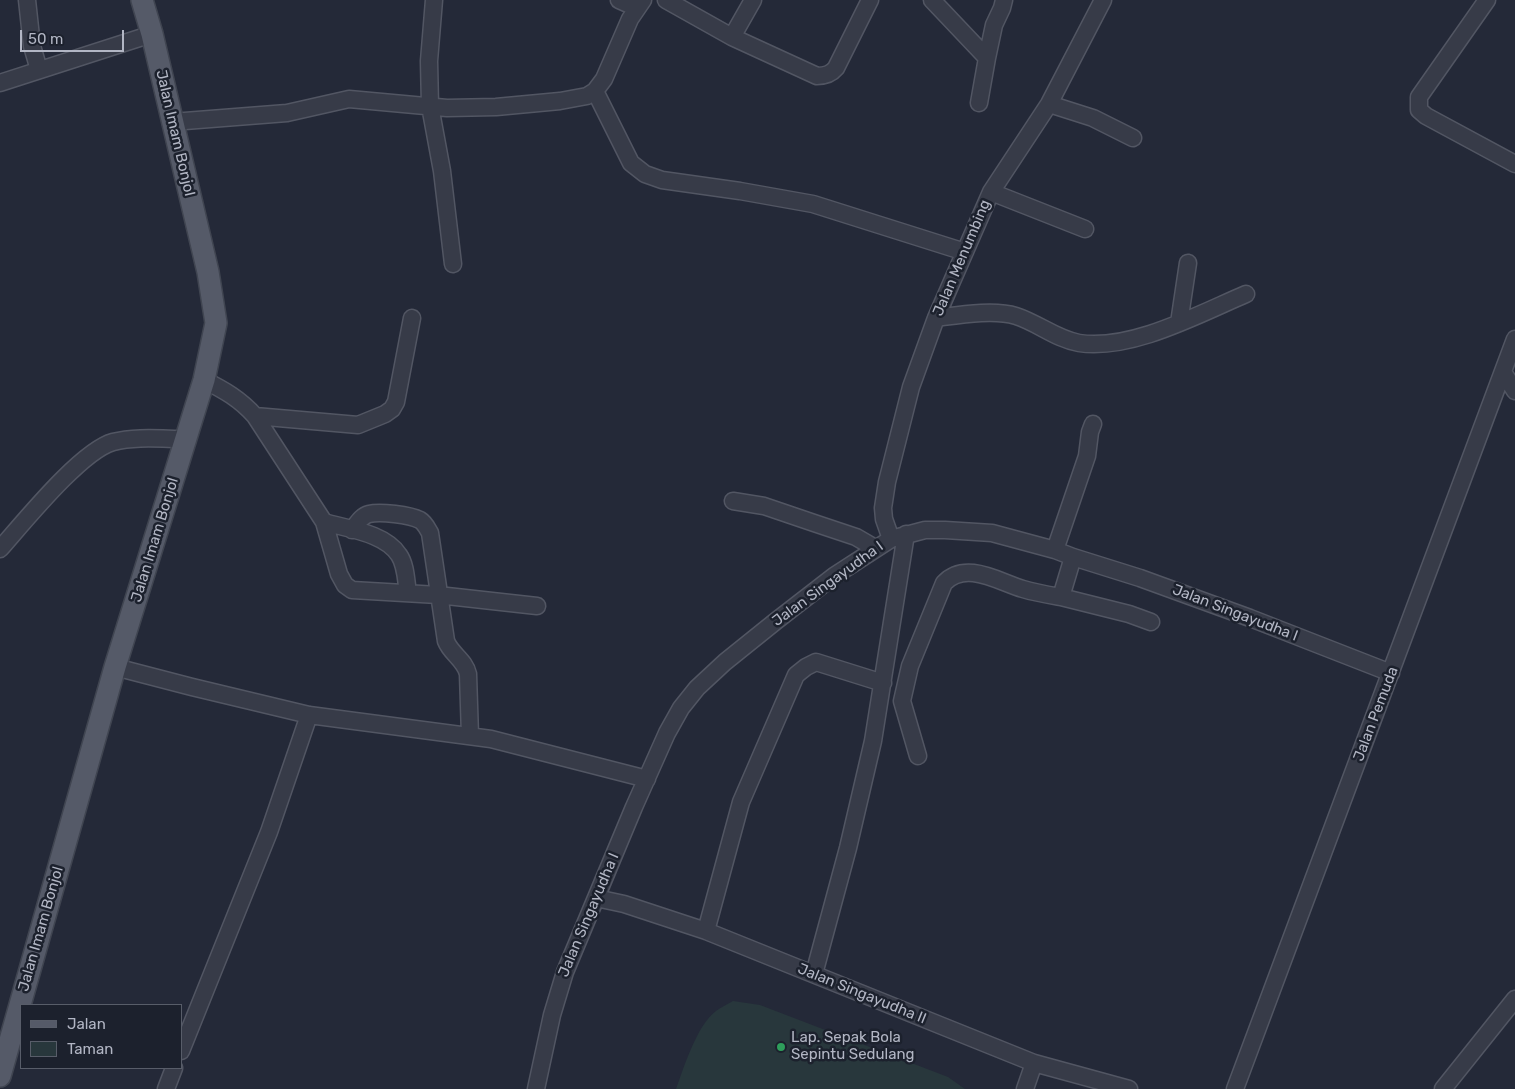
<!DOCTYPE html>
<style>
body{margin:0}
#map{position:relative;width:1515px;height:1089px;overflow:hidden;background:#242938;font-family:Rubik,sans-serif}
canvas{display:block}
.legend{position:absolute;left:20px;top:1004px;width:162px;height:65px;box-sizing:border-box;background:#1c212d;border:1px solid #585d69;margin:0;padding:6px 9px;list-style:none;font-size:15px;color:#b2b6c4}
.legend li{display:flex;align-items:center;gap:10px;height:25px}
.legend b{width:25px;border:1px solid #585d69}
.scale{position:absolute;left:20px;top:30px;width:104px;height:22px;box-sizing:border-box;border:2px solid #b2b6c4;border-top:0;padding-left:6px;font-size:15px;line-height:18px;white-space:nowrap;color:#b2b6c4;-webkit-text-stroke:4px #1c212d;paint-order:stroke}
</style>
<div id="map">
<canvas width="1515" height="1089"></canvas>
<ul class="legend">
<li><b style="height:6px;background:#555a68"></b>Jalan</li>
<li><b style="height:14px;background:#28373c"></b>Taman</li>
</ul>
<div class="scale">50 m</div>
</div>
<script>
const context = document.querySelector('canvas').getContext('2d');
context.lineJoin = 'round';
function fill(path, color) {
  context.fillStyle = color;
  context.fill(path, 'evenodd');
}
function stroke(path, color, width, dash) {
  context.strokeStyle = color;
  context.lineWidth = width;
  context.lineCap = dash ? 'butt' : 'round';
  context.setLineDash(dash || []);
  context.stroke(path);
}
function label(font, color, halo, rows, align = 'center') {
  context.font = font + ' Rubik,sans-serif';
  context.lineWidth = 5;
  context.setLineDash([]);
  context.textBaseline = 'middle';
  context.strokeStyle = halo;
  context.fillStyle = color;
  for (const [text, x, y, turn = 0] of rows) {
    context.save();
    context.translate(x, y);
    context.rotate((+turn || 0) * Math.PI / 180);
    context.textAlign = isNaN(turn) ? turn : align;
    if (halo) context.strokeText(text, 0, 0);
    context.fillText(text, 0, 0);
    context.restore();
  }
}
const green = new Path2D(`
 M733 1001 760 1005 948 1077 965 1089H676C684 1067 697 1025 716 1011 721 1007 728 1004 733 1001Z`);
const minor = new Path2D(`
 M27 0 32 46 39 70
 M434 0 429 61 430 106 442 171 453 264
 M619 0 637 8
 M666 0 732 37 817 76C826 76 831 74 836 68L870 0
 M932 0 987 58 979 103
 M1487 0 1419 97V110L1426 116 1515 164
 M732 37 753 0
 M987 58 994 25 1002 8 1004 0
 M0 83 152 34
 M595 91 631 163 645 174 662 180 740 191 813 204 965 252
 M1049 104 1093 118 1133 138
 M172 122 287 113 349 99 447 108 496 107 560 101 587 96 595 91 604 79 630 19 643 0
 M991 192 1085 229
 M936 318C959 315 994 309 1016 316 1038 323 1056 339 1079 343 1131 351 1199 314 1246 294
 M1179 323 1188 263
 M1503 372 1515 391
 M204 380C224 390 240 399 255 416L324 522 339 574 345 585 352 590 438 595 537 606
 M255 416 358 425 385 414 392 409 396 402 412 318
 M733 501 764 506 814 523 856 537 875 548
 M324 522C348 529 385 533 399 555 406 565 406 581 408 593
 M352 530C357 524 361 516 369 514 380 511 410 515 420 520 425 523 427 528 430 533L446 641C451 654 465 660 468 674L470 736
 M891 539 884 519 883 508 887 482 911 387 936 318 991 192 1049 104 1103 0
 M0 549C24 522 81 451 113 442 136 436 163 439 186 439
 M1055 550 1087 456 1090 432 1093 424
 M1061 597 1129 614 1151 622
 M115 667 192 687 309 715 491 739 647 779
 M918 756 902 701 910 666 944 583C966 560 999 582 1023 589 1036 593 1049 595 1061 597L1073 557
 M596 898 624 904 706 931 1034 1063 1129 1089
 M706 931 741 802 796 675 806 667 816 662 883 683
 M814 974 848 848 873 741 906 534
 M181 1051 269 832 309 715
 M166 1089 174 1068
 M536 1089 552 1015 565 972 634 807 667 733 681 708 697 688 725 662 776 621 834 576 891 539 925 530H945L992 533 1055 550 1073 557 1140 578 1250 618 1391 673
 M1025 1089 1034 1063
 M1235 1089 1515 339
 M1443 1089 1515 999`);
const major = new Path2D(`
 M0 1076 115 667 204 380 216 323 208 272 152 34 142 0`);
const markers = [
 [781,1047,5,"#2e9e5b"]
];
const streetNames = [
 ["Jalan Imam Bonjol",175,133,77],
 ["Jalan Menumbing",962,258,-67],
 ["Jalan Imam Bonjol",155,540,-73],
 ["Jalan Singayudha I",828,584,-36],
 ["Jalan Singayudha I",1235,613,21],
 ["Jalan Pemuda",1376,714,-69],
 ["Jalan Singayudha I",589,915,-67],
 ["Jalan Imam Bonjol",41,929,-74],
 ["Jalan Singayudha II",862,994,22]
];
const poiNames = [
 ["Lap. Sepak Bola",791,1038],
 ["Sepintu Sedulang",791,1055]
];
fill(green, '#28373c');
stroke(minor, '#525663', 19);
stroke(major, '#404551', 24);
stroke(minor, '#373b48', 16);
stroke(major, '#555a68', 21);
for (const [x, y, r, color] of markers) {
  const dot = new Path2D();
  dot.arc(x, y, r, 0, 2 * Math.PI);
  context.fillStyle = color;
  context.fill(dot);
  stroke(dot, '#1c212d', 2);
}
label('15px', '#b2b6c4', '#1c212d', streetNames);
label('15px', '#b2b6c4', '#1c212d', poiNames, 'left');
</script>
